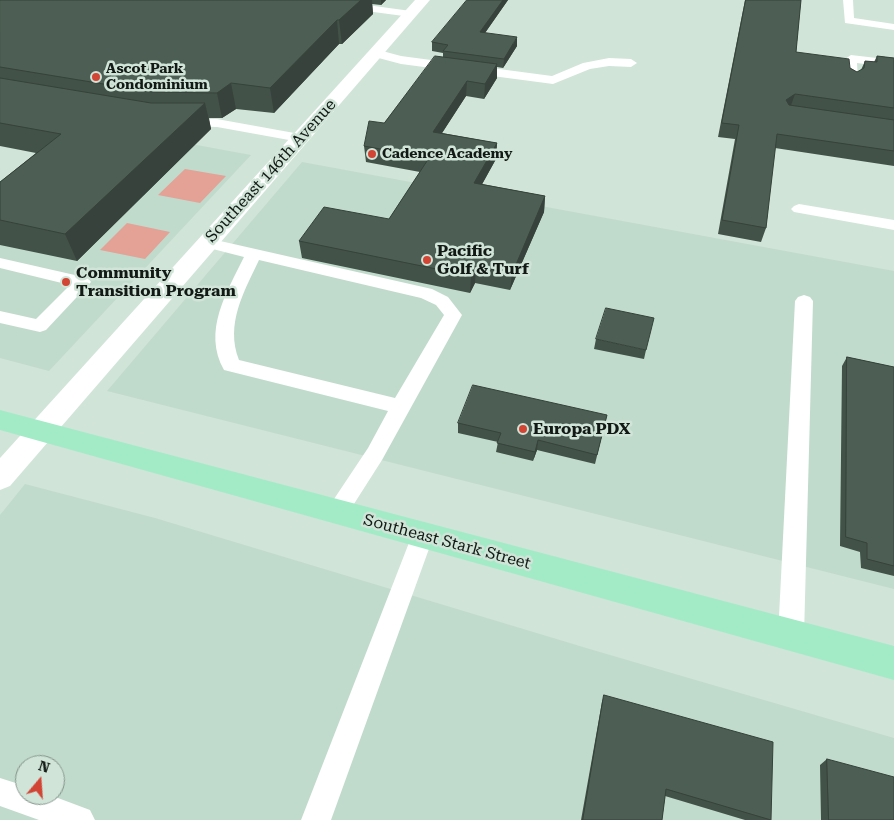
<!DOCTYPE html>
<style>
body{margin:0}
#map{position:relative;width:894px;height:820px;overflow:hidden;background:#d0e4d8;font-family:"Roboto Serif",serif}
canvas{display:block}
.north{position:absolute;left:15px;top:755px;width:50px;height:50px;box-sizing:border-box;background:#d0e4d8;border:1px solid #84938a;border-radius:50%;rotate:18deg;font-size:14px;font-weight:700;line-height:20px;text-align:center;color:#131a16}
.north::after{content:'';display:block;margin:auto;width:18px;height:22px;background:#d24535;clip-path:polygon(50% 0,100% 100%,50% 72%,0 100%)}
</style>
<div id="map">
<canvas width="894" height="820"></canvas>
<div class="north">N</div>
</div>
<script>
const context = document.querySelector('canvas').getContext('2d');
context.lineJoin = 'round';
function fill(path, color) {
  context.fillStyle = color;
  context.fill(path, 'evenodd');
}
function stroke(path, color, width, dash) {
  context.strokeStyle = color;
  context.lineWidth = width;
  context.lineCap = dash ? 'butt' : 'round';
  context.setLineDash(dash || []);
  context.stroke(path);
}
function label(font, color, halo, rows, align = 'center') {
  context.font = font + ' "Roboto Serif",serif';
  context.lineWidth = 5;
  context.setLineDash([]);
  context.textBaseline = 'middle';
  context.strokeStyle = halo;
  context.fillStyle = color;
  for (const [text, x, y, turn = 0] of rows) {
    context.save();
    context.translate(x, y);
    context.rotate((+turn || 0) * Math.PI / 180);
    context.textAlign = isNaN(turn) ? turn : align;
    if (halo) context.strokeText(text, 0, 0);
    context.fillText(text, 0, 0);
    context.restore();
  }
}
const built = new Path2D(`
 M99 127 251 155 49 371 0 358V207Z
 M302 162 894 271V589L107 391Z
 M25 484 155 518 593 650 894 738V820H0V515ZM25 765H55V795H25Z`);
const green = new Path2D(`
 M185 169 226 176 200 203 158 195Z
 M127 223 170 232 145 259 100 250Z`);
const service = new Path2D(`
 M301 0H330L411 11 417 14 411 17 306 3Z
 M843 0H853L854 18 894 24V30L845 23Z
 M375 49 401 56 552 76 583 63 609 58 631 59 637 63 631 67 609 66 590 69 553 84 401 64 371 56 369 53Z
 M851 55 894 60V68L857 63 858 80 852 84 848 83 846 80 845 59Z
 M182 119H217L300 134 307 138 300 142 217 127 177 126 175 123Z
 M799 204 894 220V230L794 212 791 209 794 206Z
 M207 238 432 289 448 297 462 315 382 460 345 518 337 520 329 518 326 511 368 448 388 411 224 370C202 331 227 292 244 257L201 246 199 243 201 240ZM259 260 421 298 436 305 444 315 395 398 239 360C225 324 244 292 259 260Z
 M0 258 88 278 91 282 46 330 40 332 0 323V311L36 319 70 285 0 268Z
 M804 295 810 297 813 301 804 636 800 644 791 648 782 644 778 636 795 301 798 297Z
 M423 525 431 528 434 535 331 820H301L412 535 415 528Z
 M0 778 25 786V795H50L90 810 95 820H39L0 806Z`);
const minor = new Path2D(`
 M415 0H430L10 486 0 490V458Z`);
const primary = new Path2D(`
 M0 410 894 646V680L0 430Z`);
const wall = new Path2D(`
 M0 0H386L381 5 372 4 373 14 342 44H339L274 113 236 109 222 118H209L211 129 77 261 0 245V182L36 153 0 146Z
 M467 0H508L485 33 517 46 503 68 497 67V78L484 99 466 96 442 133 497 143 496 159 482 184 545 196 544 212 510 290 475 283 470 293 302 258 299 241 389 219 420 172 366 162 364 146 443 57V53L432 51V42Z
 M745 0H801L796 52 850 68 857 72 861 70 865 61 874 62 877 56 894 58V166L775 148 766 228 761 242 718 234 735 139 718 137Z
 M596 339 646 350 644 359 594 349Z
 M847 357 894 367V576L861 568 860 552 840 546 842 366Z
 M607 415 595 464 537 450 533 461 496 452 498 442 458 433V423Z
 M604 695 771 820H745L665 796 662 820H581L602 702Z
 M827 759 894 820H821L820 765Z`);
const shadedWall = new Path2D(`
 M361 0H372L373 14 342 44 339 20Z
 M381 0H386L381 5Z
 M503 0H508L480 40V32Z
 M337 20 339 44 274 113 270 88Z
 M517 37V46L503 68 504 59Z
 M497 64V78L484 99 485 84Z
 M467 81 466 96 433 147V132Z
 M231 83 236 109 222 118 217 93Z
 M795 94 790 108 786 100Z
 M205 103 211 129 77 261 65 234Z
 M497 143 496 159 474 199V183Z
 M545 196 544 212 510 290 512 274Z
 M476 266 475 283 470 293 471 276Z
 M538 440 537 450 533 461 535 452Z`);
const building = new Path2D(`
 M0 0H361L339 20H337L270 88 231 83 217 93 152 92 0 67Z
 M467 0H503L480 32 517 37 504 59 443 51 448 45 432 42Z
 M746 0H801L796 52 849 59 850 68 857 72 864 68 865 61 877 62V56L894 58V108L795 94 786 100 789 105 894 120V151L777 134 766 228 722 220 739 125 722 123Z
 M435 56 497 64 485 84 467 81 433 132 497 143 474 183 545 196 512 274 476 266 471 276 299 241 324 207 389 219 429 158 364 146 369 121 384 123Z
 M0 78 151 103H205L65 234 0 220V182L61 134 0 123Z
 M606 308 654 318 646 350 596 339Z
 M847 357 894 367V566L867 559V543L846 537Z
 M473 385 607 415 597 455 538 440 535 452 497 443 501 433 458 423Z
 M604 695 773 742 771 820 666 789 662 820H583Z
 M827 759 894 777V820H829Z`);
const markers = [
 [96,77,5,"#d24535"],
 [372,154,5,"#d24535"],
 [427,260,5,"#d24535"],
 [66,282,5,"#d24535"],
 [523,429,5,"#d24535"]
];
const farPoinames = [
 ["Ascot Park",106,69],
 ["Condominium",106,85],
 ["Cadence Academy",382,154]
];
const streetNames = [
 ["Southeast 146th Avenue",271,171,-48],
 ["Southeast Stark Street",447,542,15]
];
const poiNames = [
 ["Pacific",437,251],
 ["Golf & Turf",437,269],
 ["Community",76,273],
 ["Transition Program",76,291],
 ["Europa PDX",533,429]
];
fill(built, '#c0dbcb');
fill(green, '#e4a196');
fill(service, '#fff');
fill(minor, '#fff');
fill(primary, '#a3ebc7');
fill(wall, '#425248');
fill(shadedWall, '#36423b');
fill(building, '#4d5f54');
stroke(building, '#36423b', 1);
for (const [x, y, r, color] of markers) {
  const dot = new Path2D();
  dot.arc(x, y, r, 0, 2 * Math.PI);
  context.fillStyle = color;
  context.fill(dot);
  stroke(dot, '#d0e4d8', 2);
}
label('bold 14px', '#131a16', '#d0e4d8', farPoinames, 'left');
label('16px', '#131a16', '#d0e4d8', streetNames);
label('bold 16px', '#131a16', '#d0e4d8', poiNames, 'left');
</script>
